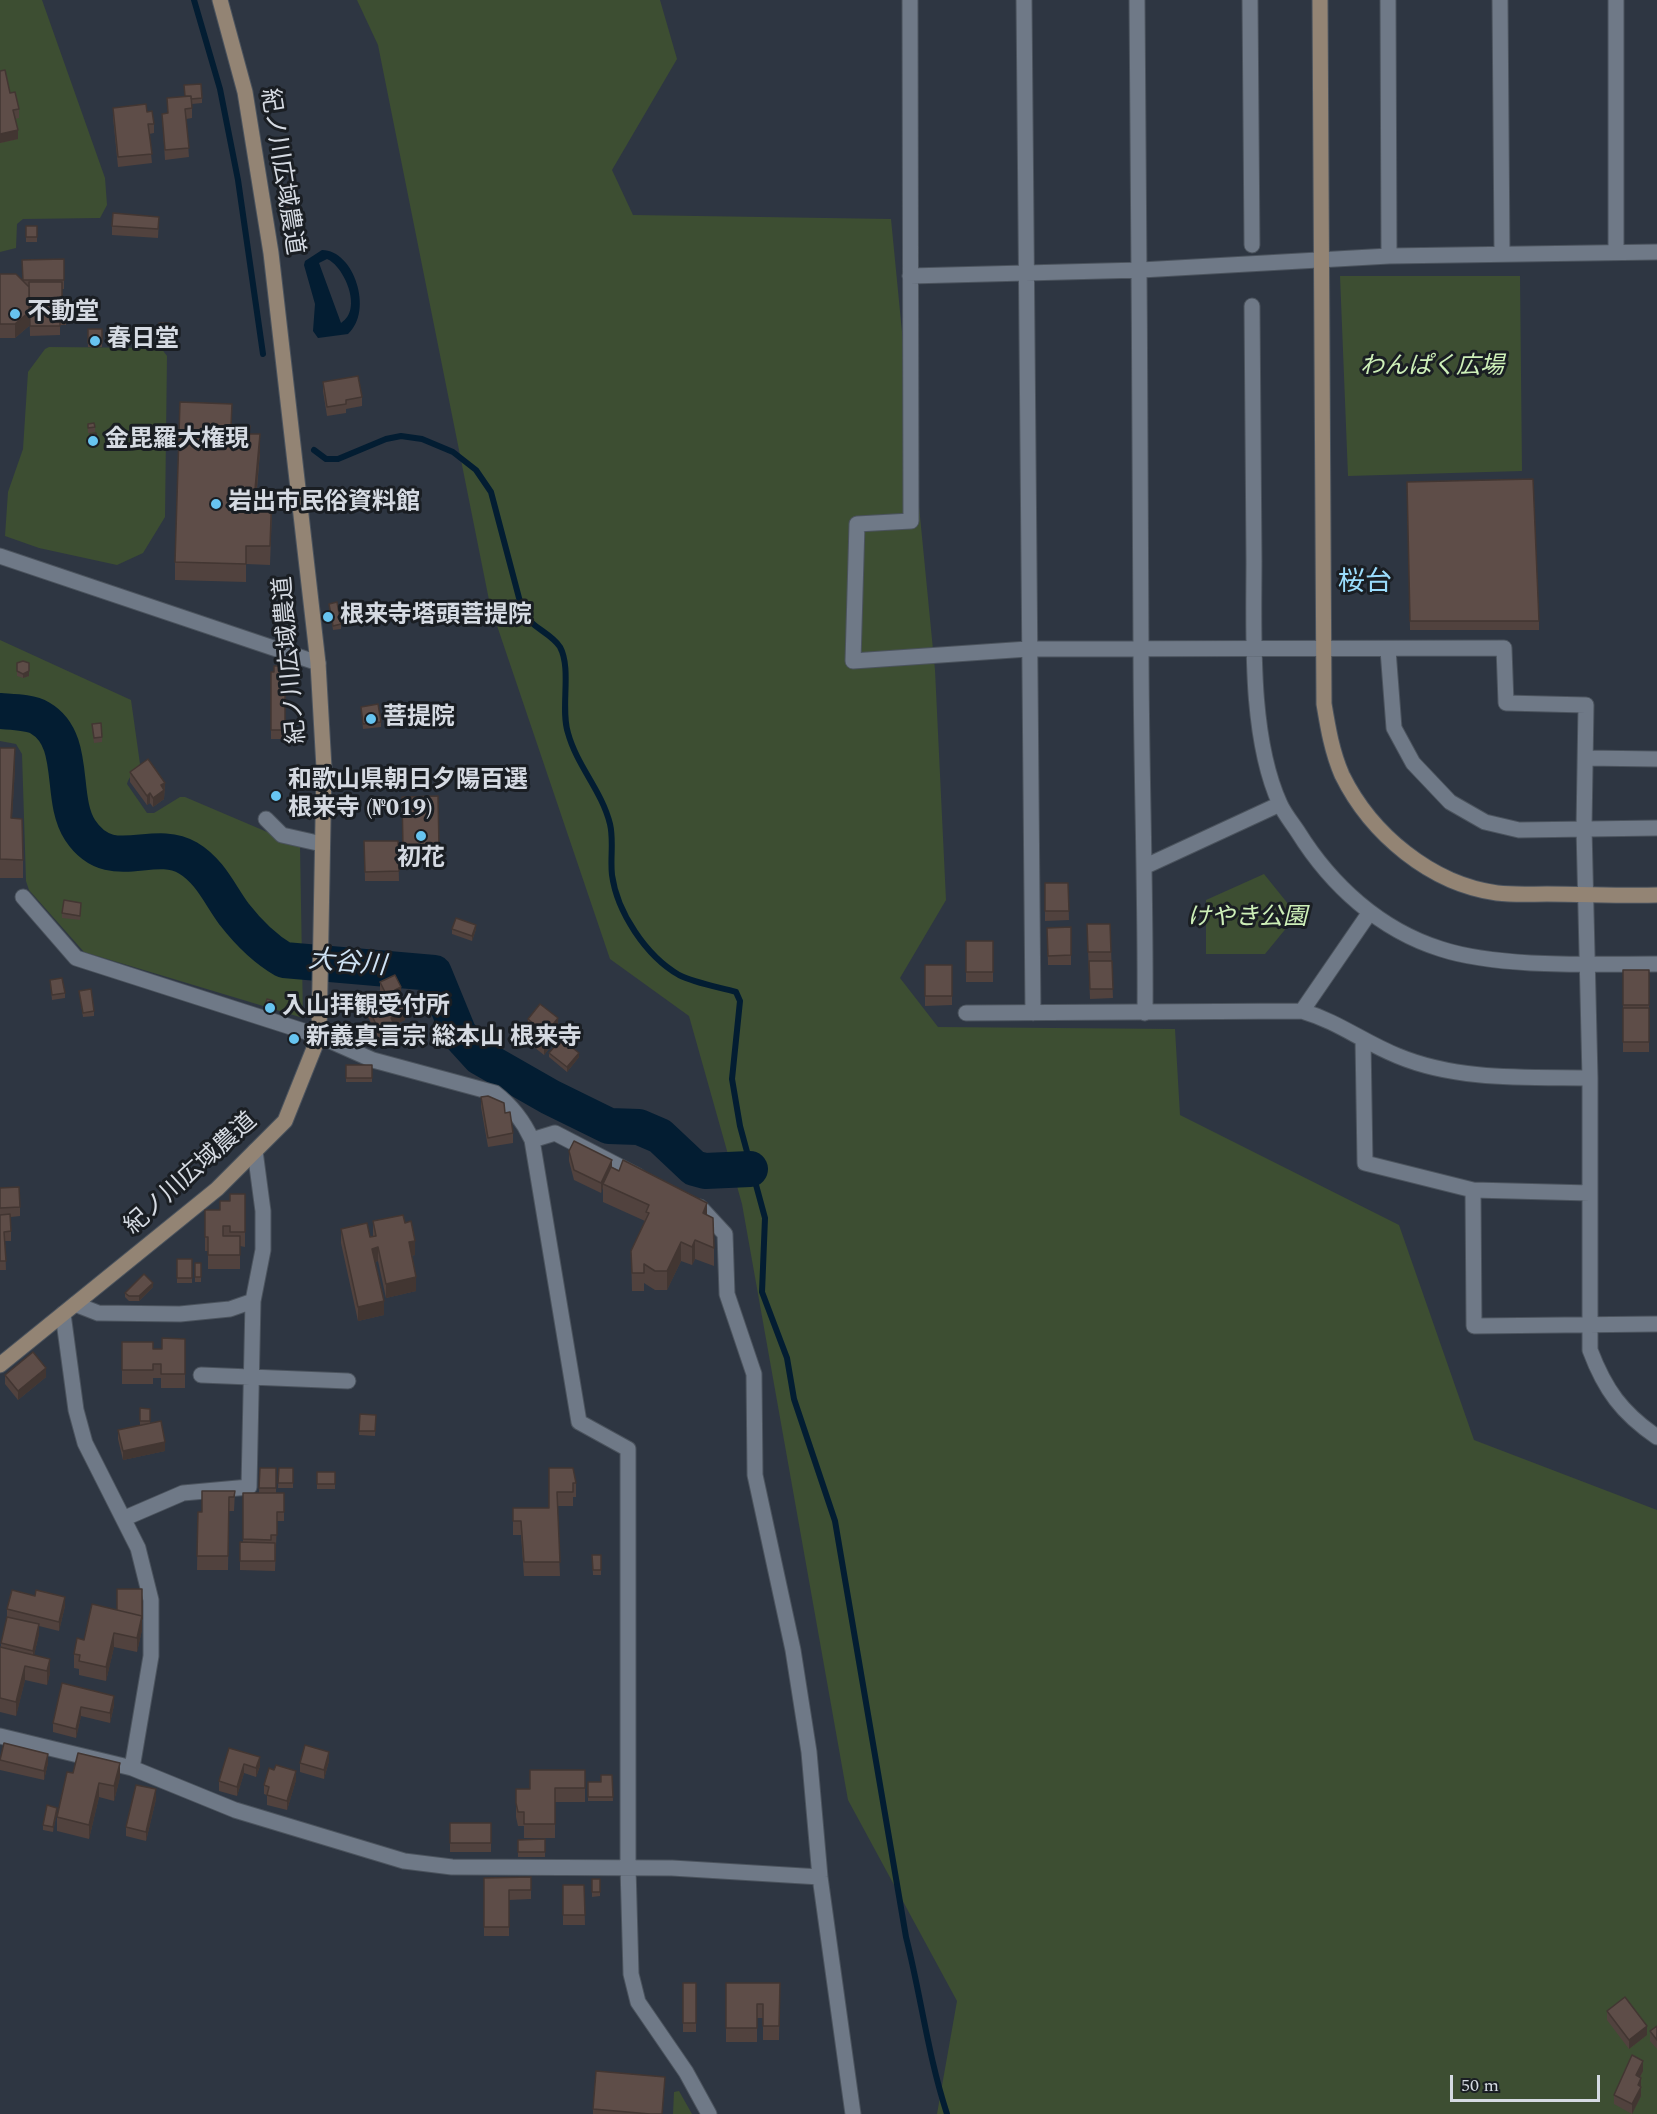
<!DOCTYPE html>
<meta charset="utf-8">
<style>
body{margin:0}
#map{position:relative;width:1657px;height:2114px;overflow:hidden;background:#2e3642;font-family:Spectral,serif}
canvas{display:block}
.scale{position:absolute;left:1450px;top:2075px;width:150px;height:27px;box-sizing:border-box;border:3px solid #d5dae2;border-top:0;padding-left:8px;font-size:18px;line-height:21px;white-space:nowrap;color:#d5dae2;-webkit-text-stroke:4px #1a1e23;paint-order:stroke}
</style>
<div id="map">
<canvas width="1657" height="2114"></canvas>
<div class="scale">50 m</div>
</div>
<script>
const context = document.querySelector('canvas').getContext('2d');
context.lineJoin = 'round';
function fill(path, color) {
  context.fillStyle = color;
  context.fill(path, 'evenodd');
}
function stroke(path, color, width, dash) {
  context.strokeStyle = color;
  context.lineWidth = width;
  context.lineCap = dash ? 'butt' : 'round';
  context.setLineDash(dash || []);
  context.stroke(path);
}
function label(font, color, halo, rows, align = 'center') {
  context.font = font + ' Spectral,"Noto Sans JP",serif';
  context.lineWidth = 6;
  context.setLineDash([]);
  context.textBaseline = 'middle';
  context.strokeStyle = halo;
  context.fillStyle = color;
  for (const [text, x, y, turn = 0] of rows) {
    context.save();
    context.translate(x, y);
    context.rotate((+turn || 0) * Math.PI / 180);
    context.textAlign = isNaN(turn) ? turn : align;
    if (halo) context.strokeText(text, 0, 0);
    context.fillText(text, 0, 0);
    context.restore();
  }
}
const green = new Path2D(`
 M0 0H42L105 178 107 205 100 218 23 219 17 224 16 248 0 252Z
 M357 0H660L677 59 612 170 633 215 891 219 935 670 946 900 900 978 938 1027 1175 1029 1180 1115 1399 1225 1474 1440 1657 1510V2114H937L957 2001 848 1800 742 1204 689 1016 610 959 490 605 378 45Z
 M1340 276H1520L1522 471 1348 476Z
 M49 347 161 348 167 356 165 517 143 553 117 565 39 548 5 536 8 492 23 449 28 372 45 349Z
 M0 640 131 700 140 764C137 773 129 775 127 784L147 813H154L180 797H185L300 846 303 1018 84 952 29 890 26 881 22 754 16 744 0 741Z
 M1264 874 1297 915 1265 954H1206V900Z
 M679 2091 692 2114H673L674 2092Z`);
const water = new Path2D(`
 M322 250C354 250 374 311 348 334L318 338 313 331 315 304 304 265 305 261ZM327 259C343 265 364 309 341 323L319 263Z`);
const stream = new Path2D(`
 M194 0 220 89 238 180 263 354
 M314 450 326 459H338L386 439 401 436 422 439 453 452 476 470 491 492 523 613C532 628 551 633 560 647 572 669 560 709 568 733 577 766 602 791 610 824 614 841 610 858 612 875 617 912 646 956 679 975 695 983 718 987 736 992L740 1001 732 1079 740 1126 765 1218 762 1292 787 1358 794 1399 835 1521 906 1937C921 1996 928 2056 947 2114`);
const river = new Path2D(`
 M0 711C12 712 30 712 40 718 78 740 59 798 80 830 110 876 152 837 188 858 210 871 220 895 234 914 248 932 265 949 284 960L434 973 459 1034 480 1057 550 1097 609 1126 639 1127 660 1136 694 1168 705 1171 750 1169`);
const street = new Path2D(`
 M910 0 911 521 857 524 853 661 1028 649 1504 648 1506 703 1586 705 1584 828 1590 1078V1350C1605 1390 1622 1413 1657 1437
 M1024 0 1033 1013
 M1137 0C1140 215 1139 431 1141 646 1141 769 1146 891 1145 1013
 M1250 0 1252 245
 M1388 0 1389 256
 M1500 0 1502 252
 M1616 252V0
 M910 276 1141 270 1389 256 1657 252
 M1252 306C1252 391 1253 476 1254 561 1254 634 1249 736 1280 804 1284 813 1292 823 1298 832 1331 885 1380 930 1441 949 1499 968 1594 964 1657 964
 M0 556 318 663
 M1388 650 1394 728 1413 763 1450 802 1485 822 1519 830 1657 828
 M1586 758 1657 759
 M266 819 282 835 322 844
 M1146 866 1280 804
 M23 897 76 958 319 1036 373 1060 495 1093C512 1106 523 1120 532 1140L579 1422 628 1449V1867L631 1974 638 2002 686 2072 709 2114
 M1302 1011 1370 912
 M966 1013 1302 1011C1339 1022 1363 1042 1398 1056 1458 1081 1527 1077 1590 1078
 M1363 1039 1365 1163 1473 1190 1590 1193
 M532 1140 555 1133 638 1176
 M1473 1190 1474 1326 1657 1324
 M700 1207 725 1234 727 1294 754 1374 755 1475 793 1650 809 1752 820 1877 853 2114
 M75 1304 98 1313 180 1314 230 1309 253 1301
 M63 1314 76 1410 85 1443 138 1548 151 1600V1656L132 1768
 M201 1375 348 1381
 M125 1518 183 1493 249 1487 253 1301 263 1250V1211L255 1151
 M0 1736 132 1768 235 1810 404 1861 452 1867 672 1868 820 1877`);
const secondary = new Path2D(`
 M1320 0 1324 704C1328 728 1332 752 1342 775 1371 834 1431 884 1497 893 1514 895 1530 894 1547 894 1584 894 1620 896 1657 895
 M0 1365 217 1189 285 1121 319 1036 324 768 318 663 271 253 245 92 220 0`);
const wall = new Path2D(`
 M0 71 10 93 19 109V118L15 119 18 139 0 143Z
 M167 98H202V103L192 104V118L186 119 189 157 165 160 162 114 168 113Z
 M113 108 147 112 154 124V133L149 134 152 163 118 167 113 117Z
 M289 195 290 210H283L282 196Z
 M159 217 158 238 112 235V226Z
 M26 226H37V242H26Z
 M64 259V289H62V303H66V325H60V335L30 336 29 291V326L15 338H0V274L23 280Z
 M67 311H72V322H67Z
 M159 323H170V339H159Z
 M88 329H102V347H88Z
 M323 382 362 397V406L346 409V413L327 416 323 391Z
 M88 424 95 427V432L88 433Z
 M231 426 250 434 260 452 257 489 272 508 270 565 246 564V582L175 580V562Z
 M90 434 97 439V443L91 444Z
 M1407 482 1539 621V630H1410Z
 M329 604 341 624V629L333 630Z
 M17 663 29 676 23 678 17 676Z
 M271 672H285V739H271Z
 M361 707 381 722V727L363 729Z
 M92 728 102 737V742L94 743Z
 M0 748 15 767 12 818 23 860V878H0Z
 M130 772 165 783 164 799 153 807 150 803 147 805 130 782Z
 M438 796 439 861H403L402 797Z
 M364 841H398L399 881H365Z
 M1045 883H1068L1069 920 1045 921Z
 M81 907 80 920 62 918V913Z
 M1087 924H1110L1113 998 1090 999Z
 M1071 927V965H1048L1047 928Z
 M452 929H476L472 941 452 934Z
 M966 941H993V982H966Z
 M925 965H952V1005L925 1006Z
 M1623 970H1649V1052H1623Z
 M50 980 65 993V998L52 1000Z
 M380 982 401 996 399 997 405 1020 395 1025 397 1040 383 1047 368 1017V1008L384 1000 380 992Z
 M79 991 94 1011V1016L83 1017Z
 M265 1005 274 1006 272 1012 265 1010Z
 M528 1019 558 1028 551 1037V1046L544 1055 534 1047V1038L536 1035 528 1028Z
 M549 1053 579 1057 567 1072 549 1057Z
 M346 1065H372V1082H346Z
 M481 1097 505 1113 513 1133V1143L488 1147 481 1107Z
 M569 1151 612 1167 707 1215 714 1248V1266L695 1259 692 1265 681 1261 667 1290H655L644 1283V1291H632L631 1251 645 1221 603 1202V1187L601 1193 574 1180 569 1161Z
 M0 1188 20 1207V1216L11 1217V1241H5L6 1270H0Z
 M245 1194V1247L240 1246V1269H208V1251H205V1210H220L230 1201Z
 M373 1221 415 1255 411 1256 416 1291 386 1298 378 1261 375 1262 384 1315 358 1321 341 1243V1229L370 1237 373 1236Z
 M177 1259H192V1283H177Z
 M195 1263H201V1282H195Z
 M153 1287 139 1301H129L125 1297V1293Z
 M185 1339V1388H161V1378H153V1384H122V1342L153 1349H162Z
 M5 1375 46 1377 18 1400 5 1384Z
 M140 1408 150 1409V1423L165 1451 123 1460 118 1439V1430L140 1425Z
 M360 1414 376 1415 375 1436 359 1435Z
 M260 1468H276V1493H284V1521H277L275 1571 240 1570V1542L243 1543V1493H259Z
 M279 1468H293V1488H278Z
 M549 1468 576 1483V1497H573V1506H557L560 1576H524L521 1535H513V1508H549Z
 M317 1472H335V1489H317Z
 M235 1491 234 1511H229L228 1570H197L198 1512H202Z
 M592 1555H601V1575H593Z
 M142 1589V1630L137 1652 114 1647 106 1681 79 1675V1669L74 1668V1654L84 1640Z
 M65 1606 59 1631 39 1626V1634L34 1655 50 1673 47 1685 25 1680 16 1716 0 1712V1647H1V1643L7 1617V1609Z
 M62 1683 114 1705 110 1723 81 1716 76 1738 53 1732V1723Z
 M229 1748 260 1766 256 1777 244 1773 237 1796 219 1791V1781Z
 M0 1758 48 1763 44 1780 0 1770Z
 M329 1761 324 1779 300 1772V1763Z
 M274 1770 296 1780 287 1810 267 1805V1795L264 1794V1785Z
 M585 1770V1802H555V1838H524V1826H518L516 1817V1789H530Z
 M73 1773 120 1777 114 1801 99 1797 89 1839 57 1831V1817Z
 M612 1775 613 1801H588V1782H601Z
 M156 1799 146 1841 126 1836V1827Z
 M57 1812 53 1832 43 1830V1825Z
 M450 1823H491V1852H450Z
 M545 1839V1857H518V1840Z
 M531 1877V1899L509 1900V1936H484V1878Z
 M592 1879 600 1892V1896L592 1897Z
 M563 1885H584L585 1925H563Z
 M683 1983H696V2032H683Z
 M726 1983H780L779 2040H763V2018H757V2042H726Z
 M1607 2011 1647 2035 1629 2049 1607 2020Z
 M1657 2026V2049L1650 2041V2031Z
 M1643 2071 1640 2077 1641 2078V2096L1632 2114 1614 2104V2095Z
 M593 2109 662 2114H593Z`);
const shadedWall = new Path2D(`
 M18 130V139L0 143V134Z
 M29 312V326L15 338V324Z
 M260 434V452L255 507V489Z
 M29 671V676L23 678V674Z
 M15 748V767L11 836V818Z
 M165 783 164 799 153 807V798L161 785Z
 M150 793V803L147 805V796Z
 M476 925V929L472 941V936Z
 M401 987V996L395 999V990Z
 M405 1011V1020L391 1027V1018Z
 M558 1018V1028L551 1037V1046L544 1055V1045L546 1033Z
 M397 1031V1040L383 1047V1038Z
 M579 1053V1057L567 1072V1067Z
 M612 1160V1169L603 1184V1187L601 1193V1183Z
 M707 1203V1221L703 1213Z
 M695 1240V1259L692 1265V1247Z
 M415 1241V1255L409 1256V1242Z
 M681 1242V1261L667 1290V1271Z
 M378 1247V1261L372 1263V1249Z
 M416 1277V1291L386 1298V1284Z
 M153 1283V1287L139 1301V1296Z
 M384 1301V1315L358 1321V1307Z
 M46 1368V1377L18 1400V1391Z
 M165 1442V1451L123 1460V1451Z
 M65 1597V1606L59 1631V1622Z
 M142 1616V1630L137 1652V1638Z
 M39 1624V1634L33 1660V1651Z
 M114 1633V1647L106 1681V1667Z
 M50 1659V1673L47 1685V1671Z
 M25 1666V1680L16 1716V1702Z
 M114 1696V1705L110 1723V1713Z
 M81 1707V1716L76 1738V1729Z
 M329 1752V1761L324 1779V1770Z
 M48 1754V1763L44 1780V1771Z
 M260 1757V1766L256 1777V1768Z
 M120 1763V1777L114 1801V1786Z
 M244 1764V1773L237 1796V1787Z
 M296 1771V1780L287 1810V1801Z
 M99 1783V1797L89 1839V1825Z
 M156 1789V1799L146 1841V1832Z
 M57 1808V1812L53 1832V1827Z
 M1647 2026V2035L1629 2049V2040Z
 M1643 2061V2071L1636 2084V2075Z
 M1641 2078V2096L1632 2114V2104L1638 2085Z`);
const building = new Path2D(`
 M5 70 10 93 15 92 19 109 13 110 18 130 0 134V71Z
 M201 84 202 98 191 99V96H185L184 85Z
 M191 96 192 108 185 109 189 148 165 150 162 114 168 113 167 98Z
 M146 104 147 112 152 111 154 124H148L152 154 118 157 113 108Z
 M289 195 290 205H283L282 196Z
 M113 213 159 217 158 229 112 226Z
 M26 226H37V237H26Z
 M64 259V280H23L22 260Z
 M0 274H16L29 287V312L15 324H0Z
 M29 282H62V303H66V316H60V326H30Z
 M67 311H72V317H67Z
 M159 323H170V334H159Z
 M88 329H102V343H88Z
 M358 376 362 397 346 400V404L327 407 323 382Z
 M180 402 232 404 231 426H250L249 434H260L255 489H272L270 546H246V564L175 562Z
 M94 423 95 427 88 428V424Z
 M96 433 97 439 91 440 90 434Z
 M1533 479 1539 621H1410L1407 482Z
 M337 602 341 624 333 626 329 604Z
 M23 661 29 663V671L23 674 17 671V663Z
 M274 666H283V672H285V730H271V672H274Z
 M378 704 381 722 363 724 361 707Z
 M101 723 102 737 94 738 92 724Z
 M0 748H15L11 818 22 819 23 860 0 859Z
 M148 759 165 783 161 785 164 790 153 798 150 793 147 796 130 772Z
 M438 796 439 847H403L402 797Z
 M364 841H398L399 871 365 872Z
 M1045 883H1068L1069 911H1045Z
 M64 900 81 903 80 916 62 913Z
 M456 918 476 925 472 936 452 929Z
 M1087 924H1110L1111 952H1088Z
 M1071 927V955L1048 956 1047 928Z
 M966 941H993V972H966Z
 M1089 961H1112L1113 989H1090Z
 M925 965H952V996H925Z
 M1623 970H1649V1005H1623Z
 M395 975 401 987 395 990 405 1011 391 1018 397 1031 383 1038 368 1008 388 998 380 982Z
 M62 978 65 993 52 995 50 980Z
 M91 989 94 1011 83 1013 79 991Z
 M267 999 274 1001 272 1008 265 1005Z
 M540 1004 558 1018 546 1033 551 1037 544 1045 534 1038 541 1030 528 1019Z
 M1623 1008H1649V1042H1623Z
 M561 1039 579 1053 567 1067 549 1053Z
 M346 1065H372V1078H346Z
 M488 1096 504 1103 505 1113 510 1112 513 1133 488 1138 481 1097Z
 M574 1141 612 1160 601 1183 574 1170 569 1151Z
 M623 1160 707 1203 703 1213 713 1218 714 1248 695 1240 692 1247 681 1242 667 1271H655L644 1264V1273H632L631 1251 649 1213 646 1212 649 1205 603 1184 611 1167 619 1171Z
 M19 1187 20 1207 0 1208V1188Z
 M230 1194H245V1232H230V1226H223V1236H240V1255H208V1237H205V1210H220V1201H230Z
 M10 1214 11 1231 4 1232 6 1261H0V1215Z
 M403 1215 405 1223 411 1221 415 1241 409 1242 416 1277 386 1284 378 1247 372 1249 384 1301 358 1307 341 1229 367 1223 370 1237 376 1236 373 1221Z
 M177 1259H192V1278H177Z
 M195 1263H201V1277H195Z
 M144 1274 153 1283 139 1296H129L125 1293Z
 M162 1338 185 1339V1374H161V1364H153V1370H122V1342H153V1349H162Z
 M33 1352 46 1368 18 1391 5 1375Z
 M140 1408 150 1409V1421H140Z
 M360 1414 376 1415 375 1431H359Z
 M161 1421 165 1442 123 1451 118 1430Z
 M260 1468H276V1488H259Z
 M279 1468H293V1483H278Z
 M549 1468H573L576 1483H573V1492H557L560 1562H524L521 1521H513V1508H549Z
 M317 1472H335V1484H317Z
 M202 1491H235L234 1497H229L228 1556H197L198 1512H202Z
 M243 1493H284V1512H277V1535H271V1540L243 1539Z
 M240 1542 275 1543V1561H240Z
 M592 1555H601V1570H593Z
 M117 1589H142V1619V1616L117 1610Z
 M12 1590 35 1596 36 1590 65 1597 59 1622 7 1609Z
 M92 1604 142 1616 137 1638 114 1633 106 1667 79 1661 80 1655 74 1654 77 1638 84 1640Z
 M7 1617 39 1624 33 1651 1 1643Z
 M0 1647 50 1659 47 1671 25 1666 16 1702 0 1698Z
 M62 1683 114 1696 110 1713 81 1707 76 1729 53 1723Z
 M4 1743 48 1754 44 1771 0 1760Z
 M305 1745 329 1752 324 1770 300 1763Z
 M229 1748 260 1757 256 1768 244 1764 237 1787 219 1781Z
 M78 1753 120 1763 114 1786 99 1783 89 1825 57 1817 67 1772 73 1773Z
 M276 1765 296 1771 287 1801 267 1795 269 1787 264 1785 269 1768 274 1770Z
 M530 1770H585V1788H555V1824H524V1812H518L516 1803V1789H530Z
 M601 1775H612L613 1797H588V1782H601Z
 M136 1785 156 1789 146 1832 126 1827Z
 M47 1805 57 1808 53 1827 43 1825Z
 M450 1823H491V1843H450Z
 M545 1839V1852H518V1840Z
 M531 1877V1890H509V1927H484V1878Z
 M592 1879H600V1892H592Z
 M563 1885H584L585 1915H563Z
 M683 1983H696V2023H683Z
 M726 1983H780L779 2026H763V2004H757V2028H726Z
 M1625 1997 1647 2026 1629 2040 1607 2011Z
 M1657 2026V2040L1650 2031Z
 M1632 2055 1643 2061 1636 2075 1641 2078 1638 2085 1641 2087 1632 2104 1614 2095Z
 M596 2071 665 2077 662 2114H650L593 2109Z`);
const markers = [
 [15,314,6,"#67c4f0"],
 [95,341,6,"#67c4f0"],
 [93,441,6,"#67c4f0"],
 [216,504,6,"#67c4f0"],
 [328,617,6,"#67c4f0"],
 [371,719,6,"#67c4f0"],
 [276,796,6,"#67c4f0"],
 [421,836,6,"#67c4f0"],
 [270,1008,6,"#67c4f0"],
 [294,1039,6,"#67c4f0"]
];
const streetNames = [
 ["紀ノ川広域農道",280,172,81],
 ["紀ノ川広域農道",292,660,-95],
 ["紀ノ川広域農道",192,1175,-42]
];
const poiNames = [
 ["不動堂",27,314],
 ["春日堂",107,341],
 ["金毘羅大権現",105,441],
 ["岩出市民俗資料館",228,504],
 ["根来寺塔頭菩提院",340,617],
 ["菩提院",383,719],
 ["和歌山県朝日夕陽百選",288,782],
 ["根来寺 (№019)",288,810],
 ["初花",421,860,"center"],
 ["入山拝観受付所",282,1008],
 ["新義真言宗 総本山 根来寺",306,1039]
];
const parkNames = [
 ["わんぱく広場",1432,368],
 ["けやき公園",1247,919]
];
const waterNames = [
 ["大谷川",347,965,5]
];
const quarterNames = [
 ["桜台",1365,585]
];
fill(green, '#3d4e32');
fill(water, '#031d32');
stroke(stream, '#031d32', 6);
stroke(river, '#031d32', 36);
stroke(street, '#4b535d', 17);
stroke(secondary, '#4b535d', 17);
stroke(street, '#6f7987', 15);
stroke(secondary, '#938474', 15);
fill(wall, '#51423e');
fill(shadedWall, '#423632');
fill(building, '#5e4d48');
stroke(building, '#423632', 1.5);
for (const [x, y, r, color] of markers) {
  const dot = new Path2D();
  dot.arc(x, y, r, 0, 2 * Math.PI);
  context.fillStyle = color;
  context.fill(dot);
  stroke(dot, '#1a1e23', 2);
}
label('24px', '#d5dae2', '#1a1e23', streetNames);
label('bold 24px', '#d5dae2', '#1a1e23', poiNames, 'left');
label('italic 24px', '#cdefb8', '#1a1e23', parkNames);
label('italic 26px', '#cfe3f5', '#1a1e23', waterNames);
label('27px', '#9bddfd', '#1a1e23', quarterNames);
</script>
